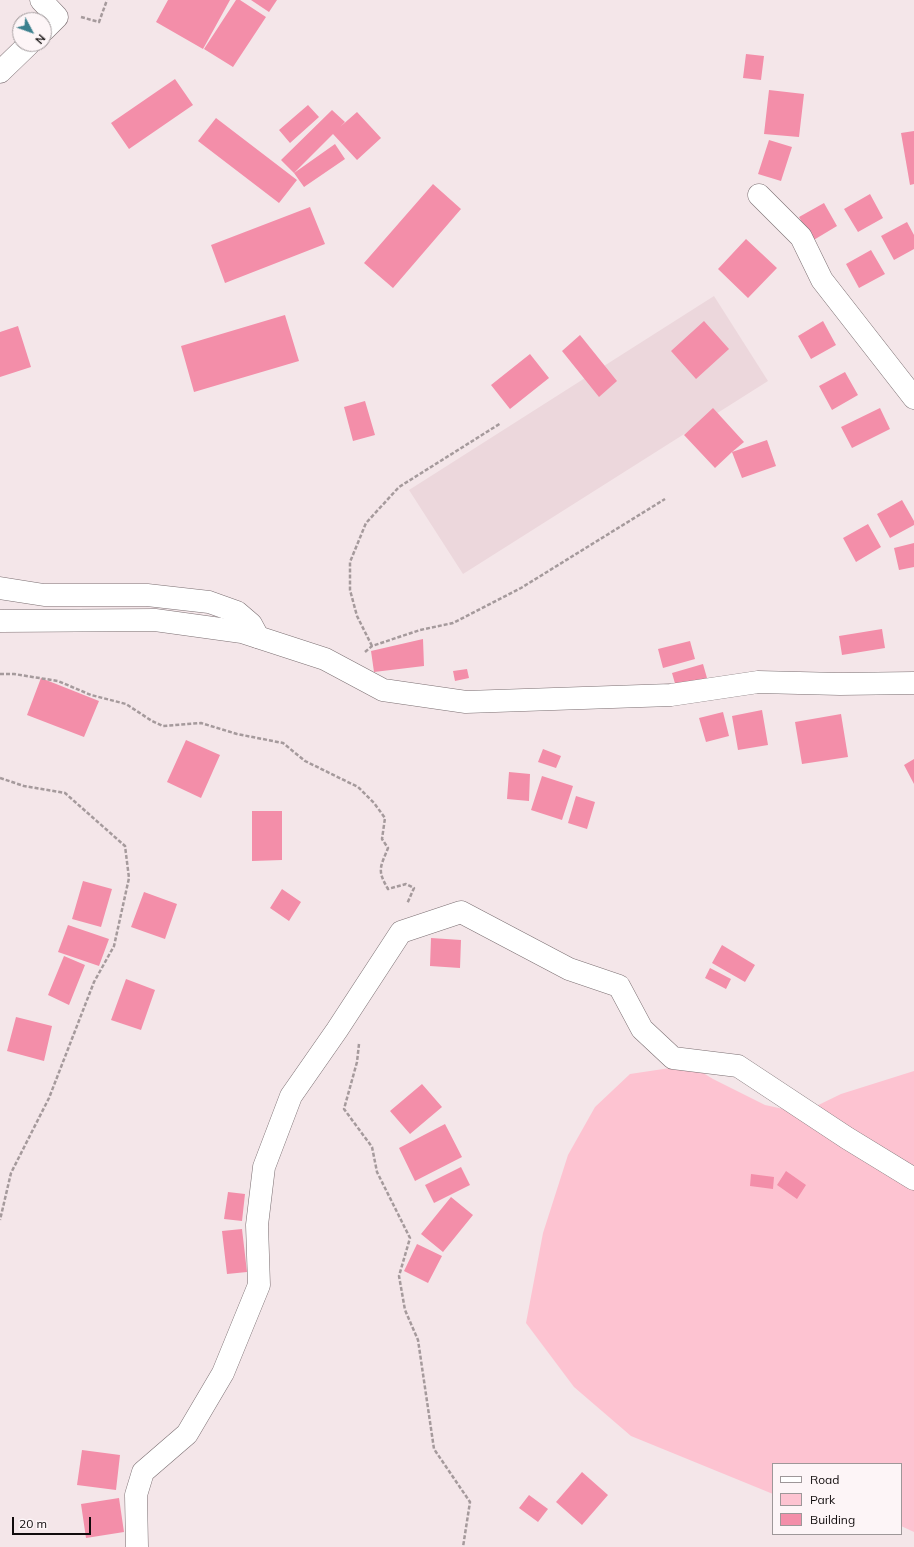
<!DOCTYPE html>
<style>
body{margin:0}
#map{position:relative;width:914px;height:1547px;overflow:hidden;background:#f4e6e9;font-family:Mulish,sans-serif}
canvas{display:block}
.legend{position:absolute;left:772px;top:1463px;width:130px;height:72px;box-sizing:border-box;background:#fdf5f7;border:1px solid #9e9799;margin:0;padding:5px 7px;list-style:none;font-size:12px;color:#100b0c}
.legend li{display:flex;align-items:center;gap:8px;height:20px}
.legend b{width:20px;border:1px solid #9e9799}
.north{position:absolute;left:12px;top:12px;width:40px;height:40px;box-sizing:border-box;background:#fdf5f7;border:1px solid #9e9799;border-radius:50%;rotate:131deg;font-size:11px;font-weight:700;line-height:16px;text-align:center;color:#100b0c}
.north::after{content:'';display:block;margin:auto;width:14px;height:18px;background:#3b808e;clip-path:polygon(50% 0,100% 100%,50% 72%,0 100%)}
.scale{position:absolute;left:12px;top:1517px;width:79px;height:18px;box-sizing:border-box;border:2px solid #100b0c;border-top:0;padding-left:5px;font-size:12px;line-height:14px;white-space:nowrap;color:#100b0c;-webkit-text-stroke:3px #fdf5f7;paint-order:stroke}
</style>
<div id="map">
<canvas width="914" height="1547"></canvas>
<ul class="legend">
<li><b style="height:5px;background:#fff"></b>Road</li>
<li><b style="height:11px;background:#fdc3d1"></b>Park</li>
<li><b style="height:11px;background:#f38ea9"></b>Building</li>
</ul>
<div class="north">N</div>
<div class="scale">20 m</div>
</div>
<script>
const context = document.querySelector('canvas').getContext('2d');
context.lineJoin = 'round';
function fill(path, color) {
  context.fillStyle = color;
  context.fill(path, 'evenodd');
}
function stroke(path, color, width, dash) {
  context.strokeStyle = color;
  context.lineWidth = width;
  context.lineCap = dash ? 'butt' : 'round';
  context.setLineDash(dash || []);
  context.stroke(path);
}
const built = new Path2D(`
 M714 296 768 381 463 574 409 490Z`);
const green = new Path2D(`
 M690 1065 713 1079 765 1105 802 1113 841 1094 914 1071V1532L901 1526V1464H773V1494L631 1436 574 1387 526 1323 543 1233 568 1155 595 1107 630 1074Z`);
const building = new Path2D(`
 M168 0H230L203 49 156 22Z
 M236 0H240L266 17 233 67 204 49Z
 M251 0H277L269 12Z
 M746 54 764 56 761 80 743 78Z
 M175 79 193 105 129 149 111 123Z
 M769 90 804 94 799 137 764 134Z
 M308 105 319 117 290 143 279 130Z
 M332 110 345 122 340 127 357 112 381 138 357 160 333 134 294 173 335 144 345 159 304 187 294 173 281 160Z
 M216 118 297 180 279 203 198 141Z
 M914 131V184L910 185 901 133Z
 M769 140 792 147 781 181 758 174Z
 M433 184 461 209 393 288 364 263Z
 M870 194 883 218 858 232 844 209Z
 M824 203 837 226 812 241 799 217Z
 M310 207 325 244 225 283 211 245Z
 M907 222 914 235V249L894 260 881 236Z
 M746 239 777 268 748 298 718 269Z
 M871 250 885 274 859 288 846 264Z
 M285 315 299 361 194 392 181 346Z
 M704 321 729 349 696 379 671 351Z
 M823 321 836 345 811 359 798 336Z
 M18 326 31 367 0 377V332Z
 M580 335 617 381 599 397 562 351Z
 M530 354 549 378 510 409 491 385Z
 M845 372 858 395 832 410 819 386Z
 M365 401 375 435 353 441 344 407Z
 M713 408 744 442 732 452 767 440 776 466 742 478 732 452 715 468 684 435Z
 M880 408 890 429 852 448 841 427Z
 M902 500 914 521V525L890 538 877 514Z
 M868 524 881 547 856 562 843 538Z
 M914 543V567L899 570 894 548Z
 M882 629 885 648 842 655 839 636Z
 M423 639 424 666 374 672 371 651Z
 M690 641 695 659 663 668 658 649Z
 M703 664 707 678 676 687 672 673Z
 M467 669 469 678 455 681 453 671Z
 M41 678 99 701 84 737 27 715Z
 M762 710 768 745 738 750 732 716Z
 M723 712 729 736 706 742 699 718Z
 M841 714 848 757 802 764 795 722Z
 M186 740 220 755 201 798 167 782Z
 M543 749 561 756 556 768 538 762Z
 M914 759V784L904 765Z
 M509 772 530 774 529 801 507 799Z
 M542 776 573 786 562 820 531 810Z
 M576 796 595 802 587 829 568 823Z
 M252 811H282V860L252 861Z
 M83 881 112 889 101 927 72 919Z
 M282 889 301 902 289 921 270 908Z
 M144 892 177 904 165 939 131 927Z
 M68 925 109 939 99 966 58 952Z
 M431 938 461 940 460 968 430 966Z
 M722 945 755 965 745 982 712 963Z
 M64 956 85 965 69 1005 48 995Z
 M710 968 731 979 726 989 705 978Z
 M126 979 155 990 141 1030 111 1020Z
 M16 1017 52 1026 44 1061 7 1051Z
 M422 1084 442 1107 410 1134 390 1111Z
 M445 1124 462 1157 415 1181 399 1148Z
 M461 1167 470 1185 434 1203 425 1185Z
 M786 1171 806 1185 797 1199 777 1185Z
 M751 1174 774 1177 773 1189 750 1186Z
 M228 1192 245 1194 242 1221 224 1219Z
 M451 1197 473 1215 443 1252 421 1234Z
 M242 1229 247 1272 227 1274 222 1231Z
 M417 1244 442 1256 428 1283 404 1271Z
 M82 1450 120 1455 116 1490 77 1485Z
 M582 1472 608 1495 582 1525 556 1502Z
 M529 1495 548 1509 538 1522 519 1508Z
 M119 1498 124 1532 86 1538 81 1504Z`);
const path = new Path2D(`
 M81 17 99 22 107 0
 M372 646 357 616 350 590V562L366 523 399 487 501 423
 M365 652 372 646 420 630 453 623 521 588 665 499
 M0 674H14L58 681 91 695 126 704 152 721 163 726 201 723 237 734 283 743 305 761 358 787 374 803 385 818 382 839 388 848C380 868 377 870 388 889L406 884 414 888 407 904
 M0 778 24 786 65 793 125 846 129 878 114 946 94 982 49 1098 11 1173 0 1220
 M359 1044 357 1062 344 1109 372 1147 377 1172 410 1238 399 1276 405 1310 418 1340 434 1449 470 1502 463 1547`);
const street = new Path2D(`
 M41 0 57 17 44 30
 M0 72 29 44
 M759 195 801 237 822 280 914 398
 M0 588 44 595H147L209 602 237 612 251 624 258 637
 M137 1547 136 1495 143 1472 187 1434 223 1373 259 1285 257 1225 264 1167 291 1096 337 1030 401 932 461 912 569 969 619 986 642 1029 673 1058 738 1066 847 1138 914 1179`);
const secondary = new Path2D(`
 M0 621 155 620 242 632 325 659 383 690 466 702 671 695 758 682 840 684 914 683`);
fill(built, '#ecd7dc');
fill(green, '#fdc3d1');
fill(building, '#f38ea9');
stroke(street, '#7b6f72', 23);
stroke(secondary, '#7b6f72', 23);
stroke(path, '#a59a9c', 2.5, [4, 2]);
stroke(street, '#fff', 22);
stroke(secondary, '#fff', 22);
</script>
